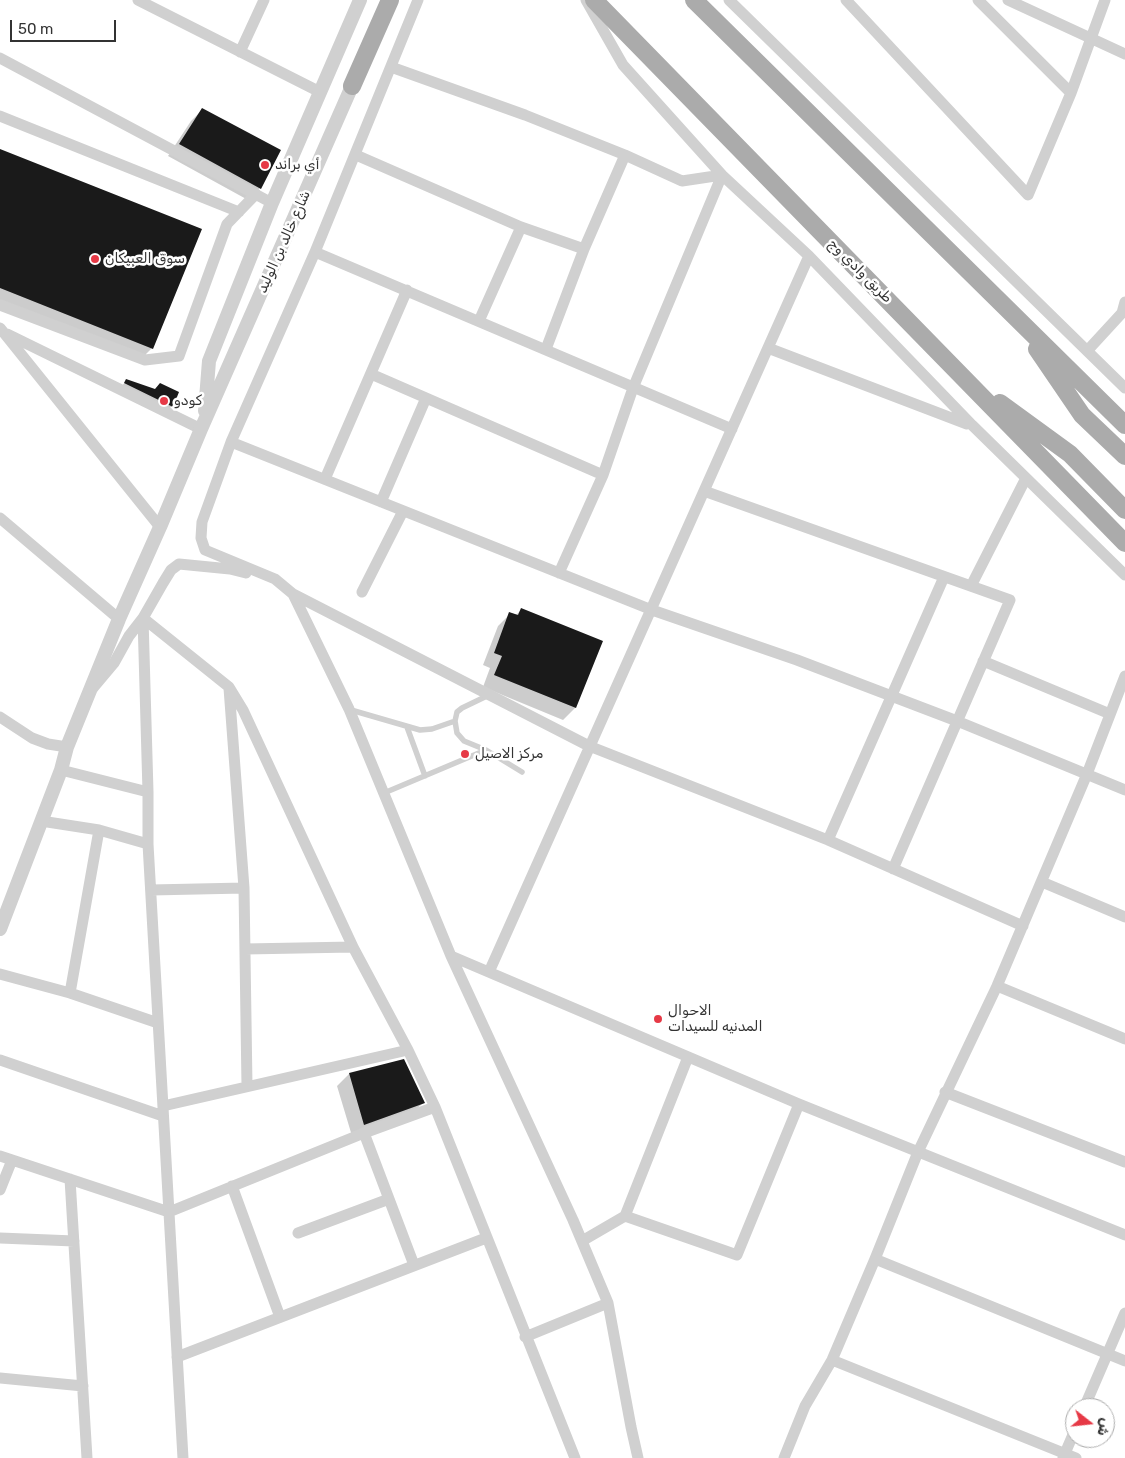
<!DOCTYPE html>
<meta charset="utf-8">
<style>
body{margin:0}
#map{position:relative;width:1125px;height:1458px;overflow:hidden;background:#fff;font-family:Rubik,Vazirmatn,sans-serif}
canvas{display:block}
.north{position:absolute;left:1065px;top:1398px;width:50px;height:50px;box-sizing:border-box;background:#fff;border:1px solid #adadad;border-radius:50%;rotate:106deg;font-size:14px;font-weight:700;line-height:20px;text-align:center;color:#333}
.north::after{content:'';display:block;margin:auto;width:18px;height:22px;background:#e63946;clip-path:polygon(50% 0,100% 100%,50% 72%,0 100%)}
.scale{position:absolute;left:10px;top:20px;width:106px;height:22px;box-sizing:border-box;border:2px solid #333;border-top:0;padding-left:6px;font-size:15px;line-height:18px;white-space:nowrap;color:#333;-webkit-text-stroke:4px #fff;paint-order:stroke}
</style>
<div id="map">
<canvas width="1125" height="1458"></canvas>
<div class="north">ش</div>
<div class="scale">50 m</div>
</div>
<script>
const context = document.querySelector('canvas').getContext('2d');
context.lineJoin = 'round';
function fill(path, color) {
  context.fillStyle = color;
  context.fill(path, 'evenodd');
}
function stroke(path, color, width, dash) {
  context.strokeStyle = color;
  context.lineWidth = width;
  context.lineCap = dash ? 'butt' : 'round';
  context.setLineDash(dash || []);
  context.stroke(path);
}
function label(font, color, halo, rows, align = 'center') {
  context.font = font + ' Rubik,Vazirmatn,sans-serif';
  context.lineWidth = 5;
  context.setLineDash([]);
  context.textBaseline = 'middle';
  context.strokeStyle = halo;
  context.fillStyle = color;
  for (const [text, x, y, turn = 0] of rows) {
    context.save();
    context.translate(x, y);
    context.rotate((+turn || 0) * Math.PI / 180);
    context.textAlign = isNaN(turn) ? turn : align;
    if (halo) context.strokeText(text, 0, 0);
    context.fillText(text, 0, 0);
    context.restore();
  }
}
const shadow = new Path2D(`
 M203 109 260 188 248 200 168 156 191 121Z
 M0 151 152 348 140 360 0 304Z
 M126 381 172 406 166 412 121 387Z
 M521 610 601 642 575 708 563 720 483 687 490 668 483 665 498 626 510 614 515 616Z
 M349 1074 423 1103 411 1114 352 1136 337 1086Z`);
const building = new Path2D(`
 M202 108 281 150 261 189 179 144Z
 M0 149 202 229 153 349 0 288Z
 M126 379 155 389 160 383 179 392 173 407 124 383Z
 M521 608 603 641 576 708 494 675 502 656 494 653 509 612 518 615Z
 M404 1059 425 1103 364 1125 349 1073Z`);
const service = new Path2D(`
 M489 695 462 708 457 712 455 721 457 733 464 741 486 750 522 772
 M351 710 420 730 432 729 455 721
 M407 727 425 776
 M384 793 486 750`);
const minor = new Path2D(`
 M138 0 320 92
 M418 0 315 252 231 442 202 522 201 538 205 550 275 579 293 594 589 746 828 840 1023 926
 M586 0 623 65 722 175 809 256 972 425 1125 575
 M729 0 1125 388
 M846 0 1028 195 1071 93 1105 0
 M978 0 1071 93
 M1008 0 1125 54
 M240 52 264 0
 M0 58 272 203
 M391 67 525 115 625 155 682 181 722 175 633 388 603 475 559 573
 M0 116 239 212
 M356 155 521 227 584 249
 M315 252C455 310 592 371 732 429
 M0 305 145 360 179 356 227 224 256 194
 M479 321 521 227
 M0 328 160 527
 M7 334 201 429
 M768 348 967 424
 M546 349 584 249 625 155
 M1087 351 1122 313 1125 302
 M371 374 603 475
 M231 442 652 610 797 660 957 721 1125 790
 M325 479 407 290
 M704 491 1010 600 893 869
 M381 502 426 398
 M0 518 119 619
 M971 586 1026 478
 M362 592 403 511
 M293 594 349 709 451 956 573 1220 608 1303 631 1427 638 1458
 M143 618 229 687 243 710 353 947 408 1050 435 1107 575 1458
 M143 618 148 792V844L183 1458
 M983 661 1110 714
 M93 688 114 663 129 636 143 618 163 583 171 570 179 564 230 569 246 573
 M229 688 244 888 247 1086
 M0 717 32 738 48 744 67 747
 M61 770 148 792
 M41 821 99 830 148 844
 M828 840 944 577
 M1042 882 1125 917
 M151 890 244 888
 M245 949 353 947
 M451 956 799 1104 1125 1235
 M489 972 809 256
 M0 974 70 993 158 1023
 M997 986 1125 1039
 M70 993 99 830
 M0 1060 163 1116
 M945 1092 1125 1162
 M163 1106 408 1050
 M364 1133 414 1265
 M0 1156 169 1212 364 1133 435 1107
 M70 1179 87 1458
 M232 1186 280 1317
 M0 1190 12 1160
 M625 1216 737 1255 799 1104
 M298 1233 389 1199
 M0 1238 74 1241
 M582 1241 625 1216 688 1057
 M875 1259 1125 1361
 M525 1337 608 1303
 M177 1357 486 1238
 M832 1360 1076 1458
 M0 1378 83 1386
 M1084 1408 1125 1313
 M784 1458 805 1406 832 1360 875 1259 918 1152 997 986 1087 774 1125 676
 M1063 1458 1075 1430`);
const tertiary = new Path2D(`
 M205 411 209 361 272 203 360 0
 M0 929 61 770 67 747 119 619 160 527 201 429 352 86`);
const primary = new Path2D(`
 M594 0 1125 543
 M694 0 1125 425
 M352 86 390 0
 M1037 349 1082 415 1125 456
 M1000 403 1070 454 1125 510`);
const markers = [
 [265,165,5,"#e63946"],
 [95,259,5,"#e63946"],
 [164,401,5,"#e63946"],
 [465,754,5,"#e63946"],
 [658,1019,5,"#e63946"]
];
const poiNames = [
 ["أي براند",275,165],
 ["سوق العبيكان",105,259],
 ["كودو",174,401],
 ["مركز الاصيل",475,754],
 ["الاحوال",668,1011],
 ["المدنيه للسيدات",668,1027]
];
const streetNames = [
 ["شارع خالد بن الوليد",284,242,-66],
 ["طريق وادي وج",860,271,45]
];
fill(shadow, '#0003');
fill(building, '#1a1a1a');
stroke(service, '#d0d0d0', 5.5);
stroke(minor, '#d0d0d0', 11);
stroke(tertiary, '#d0d0d0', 14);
stroke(primary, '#ababab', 18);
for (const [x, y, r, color] of markers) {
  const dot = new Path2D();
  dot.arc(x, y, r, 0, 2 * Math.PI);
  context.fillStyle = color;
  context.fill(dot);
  stroke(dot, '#fff', 2);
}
label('14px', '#333', '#fff', poiNames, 'left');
label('14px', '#333', '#fff', streetNames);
</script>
